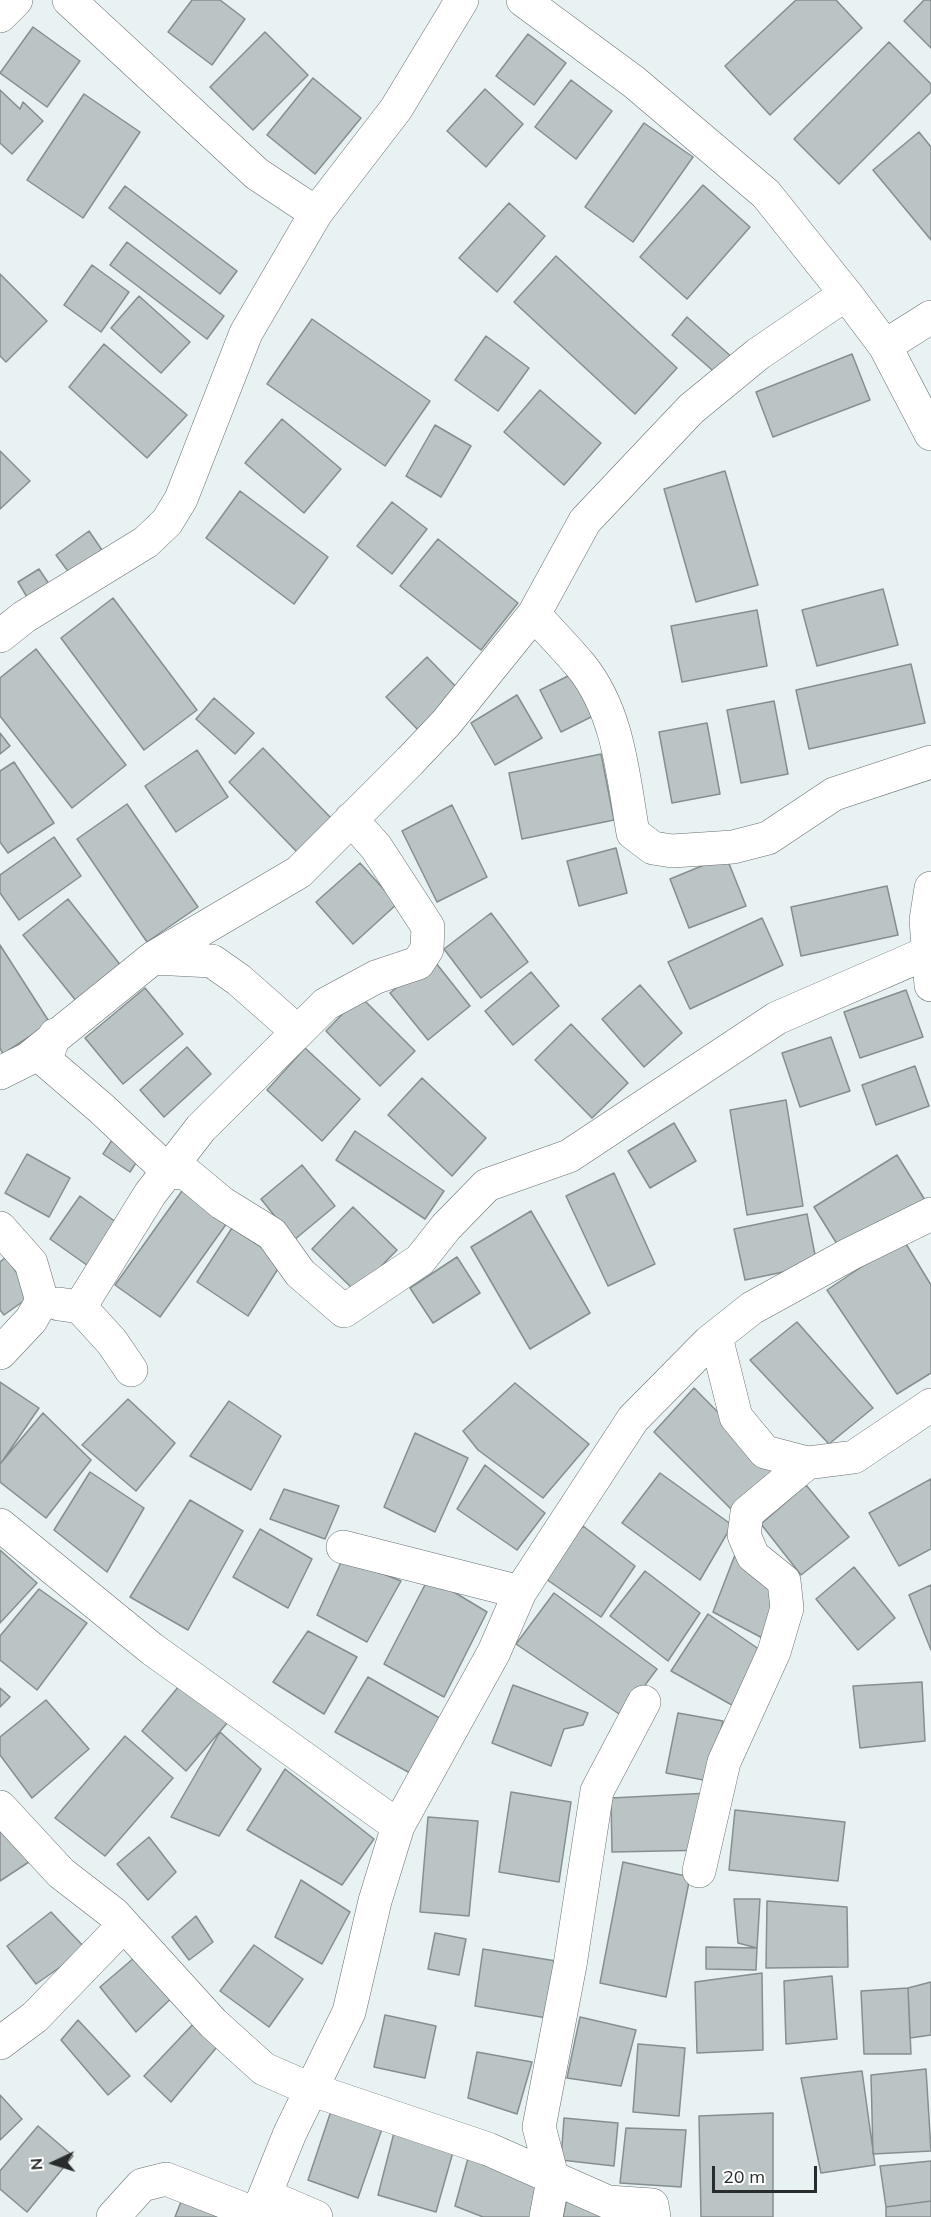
<!DOCTYPE html>
<style>
body{margin:0}
#map{position:relative;width:931px;height:2217px;overflow:hidden;background:#e9f2f3;font-family:Mulish,sans-serif}
canvas{display:block}
.north{position:absolute;left:24px;top:2133px;width:60px;height:60px;-webkit-text-stroke:4px #fff;paint-order:stroke;rotate:266deg;font-size:16px;font-weight:700;line-height:24px;text-align:center;color:#292c2c}
.north::after{content:'';display:block;margin:auto;width:21px;height:27px;background:#292c2c;clip-path:polygon(50% 0,100% 100%,50% 72%,0 100%)}
.scale{position:absolute;left:712px;top:2166px;width:105px;height:27px;box-sizing:border-box;border:3px solid #292c2c;border-top:0;padding-left:8px;font-size:18px;line-height:21px;white-space:nowrap;color:#292c2c;-webkit-text-stroke:4px #fff;paint-order:stroke}
</style>
<div id="map">
<canvas width="931" height="2217"></canvas>
<div class="north">N</div>
<div class="scale">20 m</div>
</div>
<script>
const context = document.querySelector('canvas').getContext('2d');
context.lineJoin = 'round';
function fill(path, color) {
  context.fillStyle = color;
  context.fill(path, 'evenodd');
}
function stroke(path, color, width, dash) {
  context.strokeStyle = color;
  context.lineWidth = width;
  context.lineCap = dash ? 'butt' : 'round';
  context.setLineDash(dash || []);
  context.stroke(path);
}
const building = new Path2D(`
 M192 0H220L245 19 212 65 168 32Z
 M796 0H836L862 28 770 115 725 66Z
 M924 0H931V48L904 21Z
 M33 27 80 61 47 107 0 73Z
 M265 32 308 75 253 130 210 87Z
 M528 34 566 63 534 105 496 76Z
 M889 42 931 84V92L839 184 794 139Z
 M313 78 361 118 315 174 267 135Z
 M571 80 612 111 576 159 535 127Z
 M485 89 523 124 486 167 447 131Z
 M0 90 20 109 23 102 43 121 12 154 0 143Z
 M84 94 140 132 83 218 27 180Z
 M644 123 693 157 633 242 585 207Z
 M919 132 931 147V240L873 170Z
 M703 185 750 227 687 299 640 257Z
 M125 186 237 271 220 294 109 208Z
 M509 203 545 236 497 292 459 258Z
 M127 242 224 316 207 339 110 265Z
 M556 256 677 368 635 414 514 302Z
 M92 265 129 292 101 332 64 305Z
 M0 274 47 321 6 362 0 356Z
 M139 296 190 342 161 373 111 328Z
 M687 317 734 359 719 376 672 335Z
 M312 319 430 401 385 466 267 384Z
 M486 336 529 368 498 411 455 380Z
 M104 344 187 415 147 458 69 387Z
 M852 354 870 400 773 437 756 392Z
 M540 390 601 443 564 485 504 432Z
 M282 419 341 469 304 513 245 463Z
 M435 425 471 446 441 497 406 476Z
 M0 451 30 481 0 509Z
 M725 471 758 585 696 602 664 489Z
 M240 491 328 557 294 604 206 538Z
 M392 502 427 529 392 574 357 546Z
 M89 531 102 550 70 574 56 555Z
 M438 539 518 603 481 650 400 586Z
 M39 569 51 587 30 602 18 582Z
 M883 589 898 645 817 666 802 610Z
 M113 598 197 710 144 750 61 638Z
 M757 610 767 666 682 682 671 626Z
 M36 649 126 765 72 808 0 716V678Z
 M427 657 462 693 421 733 386 697Z
 M911 664 925 723 809 749 796 690Z
 M576 672 597 714 561 732 540 690Z
 M517 695 542 738 495 765 471 723Z
 M214 698 254 733 235 754 196 719Z
 M774 701 788 774 741 783 727 710Z
 M707 723 720 794 672 803 659 732Z
 M0 733 10 746 0 754Z
 M263 748 331 818 297 852 229 782Z
 M197 750 228 797 176 832 145 786Z
 M601 754 614 820 522 839 509 773Z
 M14 762 54 823 8 853 0 842V771Z
 M127 804 198 907 147 942 77 839Z
 M452 805 487 877 437 902 402 831Z
 M54 837 81 876 19 920 0 893V875Z
 M616 848 627 893 579 906 567 861Z
 M726 856 746 906 689 928 670 879Z
 M360 863 397 904 353 944 316 902Z
 M887 886 898 935 801 956 791 907Z
 M68 899 122 967 77 1002 23 935Z
 M491 913 528 962 481 998 444 949Z
 M762 918 783 965 690 1009 668 962Z
 M0 945 50 1023 3 1054 0 1048Z
 M432 958 470 1006 428 1040 390 993Z
 M531 972 559 1006 513 1045 485 1011Z
 M640 985 682 1033 644 1067 602 1019Z
 M145 988 183 1034 123 1084 85 1038Z
 M906 990 923 1037 860 1058 844 1012Z
 M360 996 415 1051 380 1086 326 1031Z
 M571 1024 628 1083 592 1118 535 1060Z
 M831 1037 850 1091 800 1107 782 1053Z
 M187 1047 211 1074 164 1117 140 1090Z
 M305 1048 360 1099 322 1141 267 1090Z
 M915 1066 929 1106 876 1125 862 1085Z
 M422 1078 486 1138 452 1176 388 1115Z
 M786 1100 803 1206 747 1215 730 1110Z
 M674 1123 696 1161 650 1188 628 1151Z
 M355 1131 444 1191 425 1219 336 1160Z
 M116 1134 143 1152 130 1172 103 1154Z
 M27 1154 70 1178 49 1217 5 1193Z
 M897 1155 925 1200 842 1252 814 1207Z
 M302 1165 335 1206 294 1240 261 1199Z
 M614 1173 655 1264 608 1286 566 1196Z
 M182 1191 227 1223 160 1317 115 1285Z
 M80 1196 120 1225 91 1268 50 1239Z
 M353 1207 397 1250 356 1292 312 1249Z
 M531 1211 590 1313 530 1349 471 1247Z
 M807 1214 817 1265 745 1280 734 1229Z
 M232 1228 283 1261 248 1316 197 1282Z
 M903 1239 931 1285V1373L897 1394 827 1290Z
 M6 1257 32 1295 4 1315 0 1310V1262Z
 M457 1257 480 1293 433 1323 410 1288Z
 M797 1322 873 1408 829 1444 750 1360Z
 M0 1382 39 1408 1 1463H0Z
 M515 1383 589 1444 543 1498 478 1450 463 1431Z
 M694 1388 779 1474 736 1514 654 1432Z
 M128 1399 175 1443 136 1491 82 1445Z
 M229 1401 281 1436 251 1490 190 1456Z
 M43 1413 91 1460 46 1518 0 1482V1464Z
 M415 1433 468 1458 435 1532 384 1507Z
 M485 1465 545 1513 517 1550 457 1509Z
 M90 1472 144 1508 107 1572 54 1530Z
 M660 1473 732 1525 700 1580 622 1523Z
 M931 1479V1549L899 1566 869 1513Z
 M806 1485 849 1537 801 1575 761 1524Z
 M284 1489 339 1506 325 1539 270 1519Z
 M190 1500 243 1531 188 1630 130 1597Z
 M583 1526 635 1566 601 1617 543 1577Z
 M260 1529 312 1559 288 1608 233 1577Z
 M740 1542 782 1609 770 1642 713 1612Z
 M0 1550 37 1583 0 1623Z
 M343 1558 401 1581 367 1642 317 1615Z
 M854 1567 895 1618 858 1650 816 1599Z
 M645 1571 700 1613 668 1661 610 1616Z
 M429 1577 487 1612 444 1697 384 1664Z
 M931 1585V1650L909 1595Z
 M39 1589 87 1623 37 1690 0 1660V1636Z
 M554 1593 657 1669 622 1716 516 1644Z
 M708 1614 763 1652 739 1709 671 1671Z
 M308 1631 357 1657 324 1714 273 1682Z
 M368 1677 443 1720 410 1773 335 1732Z
 M184 1680 228 1722 186 1771 142 1731Z
 M922 1682 925 1741 860 1748 853 1686Z
 M513 1685 588 1713 583 1725 564 1729 551 1766 492 1743Z
 M0 1688 10 1697 0 1707Z
 M46 1700 89 1749 32 1798 0 1755V1737Z
 M678 1713 723 1721 709 1781 666 1773Z
 M220 1732 261 1769 219 1836 171 1817Z
 M125 1736 173 1778 105 1856 55 1818Z
 M285 1769 374 1839 342 1885 247 1830Z
 M511 1792 571 1802 559 1882 499 1872Z
 M710 1793 712 1850 612 1852 611 1798Z
 M735 1810 845 1822 838 1881 729 1870Z
 M428 1817 478 1821 469 1916 420 1912Z
 M0 1822 35 1858 0 1881Z
 M149 1837 176 1872 148 1900 117 1864Z
 M623 1862 690 1877 666 1997 600 1983Z
 M301 1880 350 1912 322 1964 275 1937Z
 M734 1899H760L757 1948 738 1943Z
 M767 1901 847 1907 848 1967 766 1968Z
 M51 1912 86 1949 36 1984 7 1946Z
 M196 1916 213 1942 189 1960 172 1937Z
 M435 1933 466 1939 459 1975 428 1969Z
 M254 1945 303 1979 269 2027 220 1991Z
 M706 1947 757 1948 756 1970 706 1969Z
 M483 1949 556 1961 547 2018 475 2006Z
 M141 1952 181 1989 136 2032 100 1987Z
 M762 1973 763 2050 697 2053 695 1982Z
 M832 1976 837 2039 786 2044 784 1981Z
 M931 1982V2035L910 2038 908 1988Z
 M908 1988 911 2054H864L861 1991Z
 M385 2015 436 2026 425 2078 374 2067Z
 M580 2017 636 2030 621 2086 567 2078Z
 M198 2019 222 2041 171 2102 144 2076Z
 M78 2020 130 2076 108 2095 61 2040Z
 M638 2044 685 2048 679 2116 633 2112Z
 M477 2052 532 2062 517 2114 468 2098Z
 M926 2069 931 2151 873 2154 871 2075Z
 M862 2071 875 2165 821 2173 801 2078Z
 M0 2095 22 2119 0 2140Z
 M331 2111 382 2129 358 2198 308 2180Z
 M773 2113V2217H701L699 2116Z
 M564 2118 618 2123 614 2166 561 2160Z
 M38 2126 73 2156 27 2212 0 2189V2171Z
 M626 2128 686 2130 681 2187 620 2183Z
 M395 2129 455 2145 436 2212 378 2195Z
 M470 2151 543 2184 530 2217H483L455 2206Z
 M931 2161V2201L886 2207 880 2166Z
 M567 2197 648 2217H563Z
 M182 2199 234 2217H175Z
 M931 2201V2217H886V2207Z`);
const minor = new Path2D(`
 M69 0 257 174 316 213
 M523 0 634 82 766 194 846 294 885 346 931 434
 M0 16 16 0
 M885 346 931 317
 M534 614C549 631 566 648 581 666 619 713 623 776 633 833L653 848 672 851 733 847 768 838 834 794 931 762
 M0 636 24 617 146 542 167 522 181 499 246 333 316 213 396 109 462 0
 M931 888 926 920 931 985
 M153 958 212 961 239 980 298 1032
 M55 1035 45 1060 102 1109 169 1172 186 1173 222 1203 272 1234 300 1273 344 1311 420 1260 446 1227 487 1185 569 1156 777 1018 929 952
 M0 1073 28 1059 153 958 299 872 410 761 446 723 534 614 585 521 691 409 758 354 846 294
 M0 1228 31 1263 42 1301 31 1320 0 1353
 M59 1304 80 1307 112 1342 131 1370
 M80 1307 150 1194 201 1128 326 1004 376 977 418 963 427 949 428 927 376 847 351 819
 M716 1337 736 1417 765 1452 807 1463 854 1457 931 1405
 M0 1525 152 1649 398 1826
 M343 1547 520 1592
 M0 1807 61 1873 114 1914 213 2023 264 2069 310 2089 488 2149 608 2202 652 2205 654 2217
 M699 1871 724 1762 774 1652 787 1608 784 1581 753 1556 744 1535 747 1513 807 1463
 M0 2043 35 2017 124 1925
 M265 2195 316 2217
 M113 2217 142 2185 166 2179 256 2214
 M256 2217 290 2133 349 2012 375 1901 398 1826 494 1652 520 1592 633 1419 709 1342 752 1308 850 1254 931 1214
 M546 2217 553 2180 539 2127 570 1965 597 1791 644 1702`);
fill(building, '#bbc4c5');
stroke(building, '#868f8f', 1.5);
stroke(minor, '#687070', 34);
stroke(minor, '#fff', 33);
</script>
